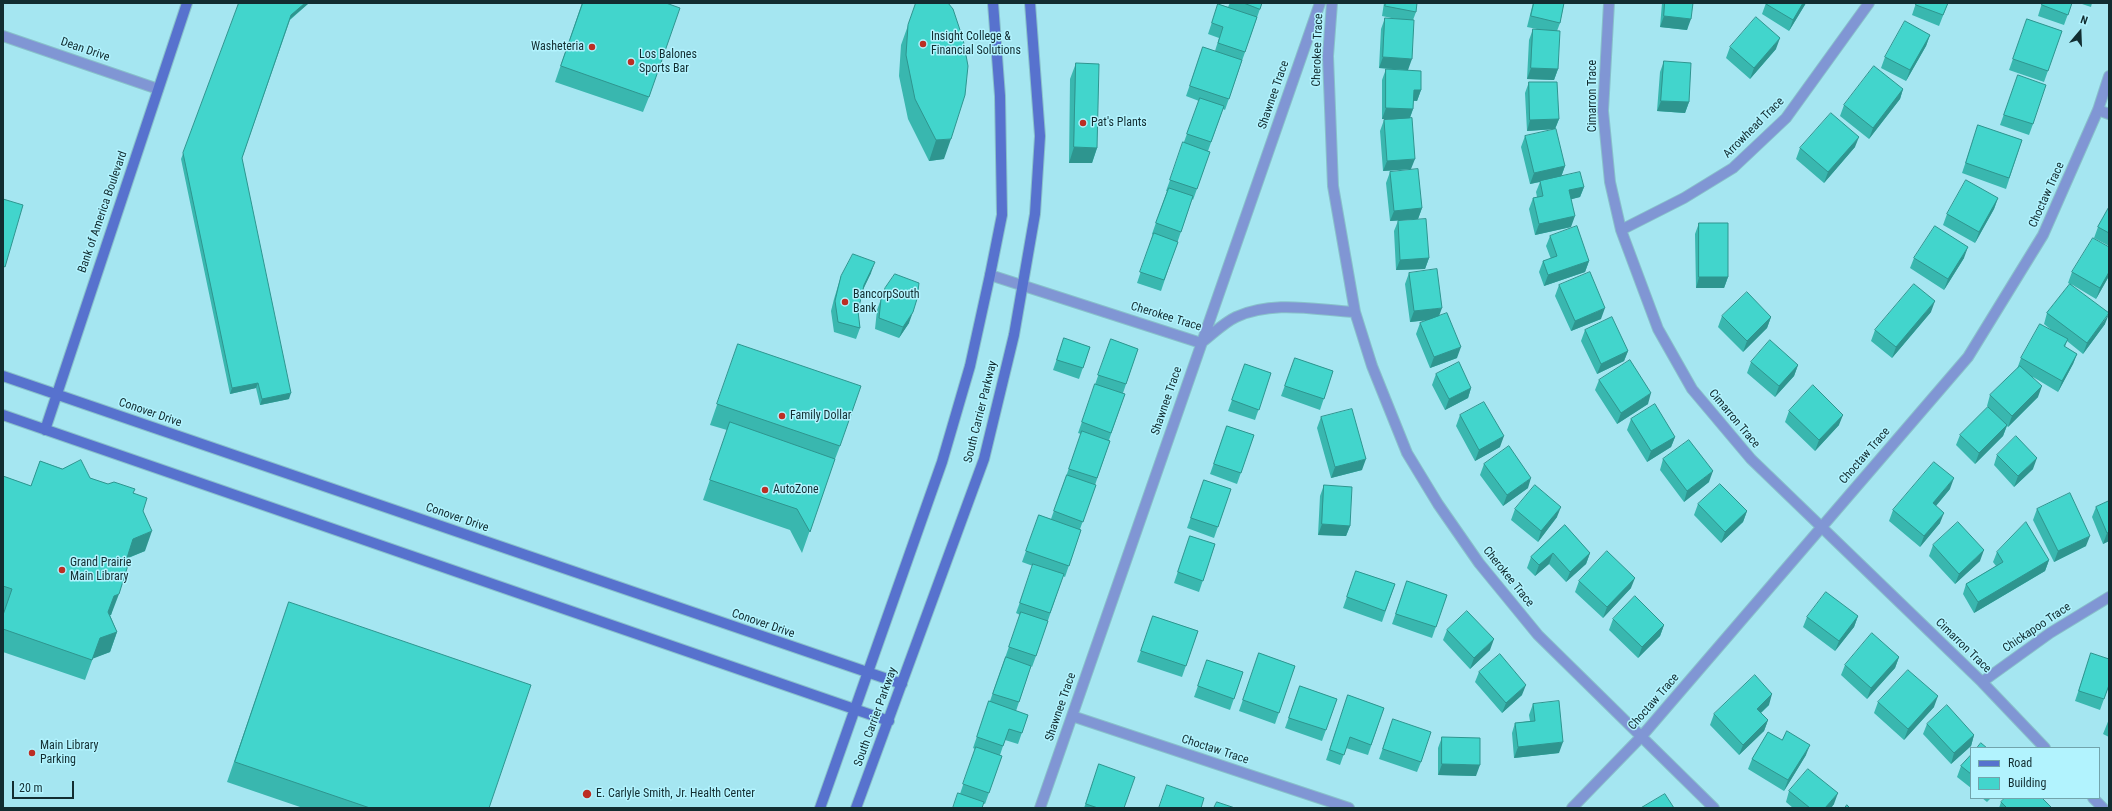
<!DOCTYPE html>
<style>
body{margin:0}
#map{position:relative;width:2112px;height:811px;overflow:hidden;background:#a5e6f1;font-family:"Roboto Condensed",sans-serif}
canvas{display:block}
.frame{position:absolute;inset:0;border:4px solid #122d31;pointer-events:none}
.legend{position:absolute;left:1970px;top:747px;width:130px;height:52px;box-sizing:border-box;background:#b2f3fe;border:1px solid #72a4ac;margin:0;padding:5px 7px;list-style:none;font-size:12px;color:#122d31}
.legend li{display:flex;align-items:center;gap:8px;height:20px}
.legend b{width:20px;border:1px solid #72a4ac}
.north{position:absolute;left:2060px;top:12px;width:40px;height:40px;-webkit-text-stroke:3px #b2f3fe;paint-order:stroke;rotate:19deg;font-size:11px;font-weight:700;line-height:16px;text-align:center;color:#122d31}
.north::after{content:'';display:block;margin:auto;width:14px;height:18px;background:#122d31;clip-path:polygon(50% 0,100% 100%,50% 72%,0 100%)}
.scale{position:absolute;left:12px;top:781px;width:62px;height:18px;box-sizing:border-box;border:2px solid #122d31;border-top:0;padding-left:5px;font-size:12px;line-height:14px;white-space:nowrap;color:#122d31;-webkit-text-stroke:3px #b2f3fe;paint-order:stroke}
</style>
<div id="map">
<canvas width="2112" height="811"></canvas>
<div class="frame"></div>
<ul class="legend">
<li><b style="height:5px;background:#5772ce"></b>Road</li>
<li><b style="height:11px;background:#42d5cc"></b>Building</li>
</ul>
<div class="north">N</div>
<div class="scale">20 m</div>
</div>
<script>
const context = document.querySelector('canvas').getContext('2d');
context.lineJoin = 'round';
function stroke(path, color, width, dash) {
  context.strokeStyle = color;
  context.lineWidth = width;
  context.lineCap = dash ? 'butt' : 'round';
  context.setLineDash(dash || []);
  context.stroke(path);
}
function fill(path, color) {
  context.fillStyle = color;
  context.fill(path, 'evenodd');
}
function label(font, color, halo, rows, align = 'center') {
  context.font = font + ' "Roboto Condensed",sans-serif';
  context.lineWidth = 3;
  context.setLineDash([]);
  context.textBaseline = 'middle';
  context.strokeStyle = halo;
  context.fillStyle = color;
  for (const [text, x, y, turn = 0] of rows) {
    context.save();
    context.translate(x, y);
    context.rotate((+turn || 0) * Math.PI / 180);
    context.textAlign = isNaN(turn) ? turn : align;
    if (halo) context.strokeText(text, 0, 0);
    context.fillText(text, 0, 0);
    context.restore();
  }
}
const street = new Path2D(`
 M1332 3 1328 56 1333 186 1355 312
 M1609 3 1603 111 1610 182 1621 230 1658 329 1692 389 1751 459 1982 682 2045 748
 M3 36 158 89
 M2098 110 2109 114
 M1621 230 1684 198 1733 168 1786 118 1869 3
 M990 275 1201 343C1212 335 1223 323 1236 317 1274 300 1315 310 1355 312L1372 366 1407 453 1438 504 1479 563 1538 635 1714 808
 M1982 682 2050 633 2109 597
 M1072 716 1349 808
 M2093 798 2103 808
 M1040 808 1320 3
 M1572 808 1641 737 1968 357 2043 235 2098 110 2109 76`);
const secondary = new Path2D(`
 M3 376 902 684
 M3 415 889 721
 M45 430 187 3
 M820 808 942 462 970 366 990 275 1002 215 1000 96 993 3
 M856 808 984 459 1014 335 1035 214 1040 136 1030 3`);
const wall = new Path2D(`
 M239 3H309L290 20 242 158 289 399 260 405 256 388 230 394 181 159Z
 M582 3 649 97 643 112 555 82Z
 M916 3 944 159 929 161 908 119 899 76 901 45Z
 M1230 3H1262L1225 110 1223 109 1208 151 1210 152 1193 200 1192 199 1161 291 1137 283 1153 235 1152 234 1167 191H1166L1199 101 1186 96 1203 47 1215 51 1219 38 1208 34 1218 4 1228 7Z
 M1384 3H1417L1416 12 1413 20 1408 70 1421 90 1417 101H1413V109L1410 118 1411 169 1383 171 1380 131 1384 120 1392 119H1382V80L1386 69 1408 70 1379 68 1381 29 1385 18 1396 19 1382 16Z
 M1533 3H1564L1560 23 1557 31 1558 69 1554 80 1527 79 1529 40 1533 29H1537L1527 27Z
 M1662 3H1693L1687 30 1660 27Z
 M1766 3H1806L1789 31 1762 14Z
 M1916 3H1948L1939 26 1912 15Z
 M2042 3H2072L2064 25 2038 16Z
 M2079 3H2092L2091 7Z
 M2027 19 2062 31 2044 82 2009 70Z
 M1930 35 1926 46 1906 81 1881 68 1885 57Z
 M1730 47 1776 49 1750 79 1726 58Z
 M1664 61 1689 102 1685 113 1657 111 1660 72Z
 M1076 63 1097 148 1092 163H1069L1070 79Z
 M2018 75 2033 124 2029 135 2000 125Z
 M1529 82 1559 119 1555 129 1527 131 1525 93Z
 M1903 89 1900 99 1869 139 1840 116 1844 105Z
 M1978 125 2022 140 2006 189 1962 173Z
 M1525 136 1565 166 1561 177 1584 187 1580 197 1571 199V227L1535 235 1529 209 1533 198 1537 197 1536 192 1540 182 1530 184 1521 147Z
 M1855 147 1824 183 1796 159 1800 148Z
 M1390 172 1422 208 1418 219 1390 221 1386 183Z
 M1998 198 1994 209 1975 243 1943 225 1947 214Z
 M2109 207V246L2094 238 2098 227Z
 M1398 221 1429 258 1425 269 1396 270 1394 231Z
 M1699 223 1728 277 1724 288H1696L1695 234Z
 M1550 236 1589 261 1585 272 1544 286 1539 272 1543 261 1551 259 1546 246Z
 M1914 258H1964L1944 290 1910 268Z
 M2072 272 2109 276 2096 299 2071 284 2105 324 2083 354 2067 341 2065 347 2077 354 2073 364 2058 392 2033 377 2038 397 2008 427 2007 426 2003 436 1975 464 1956 445 1960 435 1988 407 1987 406 1990 395 2017 369 2021 358 2055 333 2044 324 2047 313 2070 284 2068 283Z
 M871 273 863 290 858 311 860 328 856 339 834 332 831 311 834 299 841 276Z
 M1409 273 1439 316 1457 358 1430 368 1416 334 1420 323 1428 320 1410 322 1405 284Z
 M1559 285 1601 319 1571 331 1555 296Z
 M881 299 909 323 899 338 875 329 877 310Z
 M1931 312 1892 358 1871 341 1875 330Z
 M1722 316 1771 317 1767 328 1743 352 1718 327Z
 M1585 330 1628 351 1624 361 1597 374 1581 341Z
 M1064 338 1090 347 1079 379 1053 370Z
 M1111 339 1138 349 1123 393 1125 394 1109 440 1110 441 1095 485H1096L1080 529 1081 530 1065 577 1063 576 1036 656 1032 667 1031 666 1016 711 1028 715 1018 744 1005 740 1000 755 1002 756 985 804 960 794 975 749 973 748 989 701H990L1020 615 1016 613 1033 566 1022 562 1039 515 1051 519 1081 434 1078 433Z
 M738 344 840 446 832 467 802 553 790 530 703 500 727 430 710 425Z
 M1295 358 1333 371 1320 410 1281 396Z
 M1751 362 1798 365 1794 376 1775 397 1747 373Z
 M1245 364 1271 373 1255 420 1228 411Z
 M1436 374 1471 388 1468 398 1445 410 1432 385Z
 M1599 380 1648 404 1617 424 1595 390Z
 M1789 411 1839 425 1815 451 1785 422Z
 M1460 415 1500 447 1475 461 1456 426Z
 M1321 417 1362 470 1331 478 1317 428Z
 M1631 419 1675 437 1671 447 1647 462 1627 430Z
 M1227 426 1254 435 1237 484 1210 474Z
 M1997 455 2033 469 2014 487 1994 465Z
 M1663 459 1709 482 1684 502 1660 470Z
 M40 461 134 493 143 511 145 551 126 559 111 615H110L117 632 110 652 93 658 85 680 3 652V614L4 610 3 609V476L31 486Z
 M1484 464 1528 488 1503 506 1480 475Z
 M1204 480 1231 489 1214 538 1187 528Z
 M1324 485 1350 526 1346 536 1318 535 1320 496Z
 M1950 489 1936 506 1940 523 1920 547 1889 521 1893 510Z
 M2109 501V541L2103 544 2092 517 2096 507Z
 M1698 504 1747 511 1743 522 1721 543 1694 515Z
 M1515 509 1557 517 1538 542 1511 520Z
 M2037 509 2086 546 2054 562 2033 520Z
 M1565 525 1590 553 1586 564 1566 582 1549 564 1535 576 1527 568 1531 557Z
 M1190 536 1215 544 1199 592 1174 583Z
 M1933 545 1980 561 1955 584 1929 556Z
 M1997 552 2049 560 2045 571 1974 613 1963 594 1966 584 1996 566 1993 562Z
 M1356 571 1395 584 1382 622 1343 608Z
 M1407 581 1447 595 1432 638 1392 624Z
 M1579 581 1631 588 1603 618 1575 592Z
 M289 602 489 808H303L227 782Z
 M1153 616 1198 631 1182 677 1137 662Z
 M1858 616 1854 627 1835 651 1803 627 1807 617Z
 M1613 619 1664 625 1660 636 1638 658 1609 630Z
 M1447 630 1490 650 1470 669 1443 640Z
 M1259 653 1295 666 1275 724 1239 711Z
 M2091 653 2109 685 2100 710 2075 701Z
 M1899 657 1895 668 1867 699 1841 675 1845 665Z
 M1207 660 1243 672 1230 710 1194 697Z
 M1479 672 1522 695 1502 713 1475 682Z
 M1300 686 1337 699 1322 741 1285 728Z
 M1348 695 1384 708 1368 755 1346 748 1340 765 1326 760Z
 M1878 702 1934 707 1904 740 1874 713Z
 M1533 704 1559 753 1514 758 1512 733 1515 723 1530 721 1529 715Z
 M1769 705 1761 713 1768 720 1764 731 1739 755 1710 725 1714 714Z
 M1393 719 1421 762 1417 772 1379 759Z
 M2109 719V737L2103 734Z
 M1927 724 1974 735 1971 746 1951 764 1923 734Z
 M1442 737 1476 776 1438 775V748Z
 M1806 755 1784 791 1748 769 1752 759Z
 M1971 755V788L1957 777 1961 766Z
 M1099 764 1124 808H1084Z
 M1789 791 1834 804 1831 808H1793L1786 802Z
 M1982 798H1991L1987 802Z
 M2001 802 2052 808H1999Z`);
const shadedWall = new Path2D(`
 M305 3H309L289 20 291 15Z
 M1803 3H1806L1789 31 1793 20Z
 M1664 16 1691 19 1687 30 1660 27Z
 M1930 35 1926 46 1906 81 1910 70Z
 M1780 38 1776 49 1750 79 1754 68Z
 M1383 57 1412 59 1408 70 1379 68Z
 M1531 68 1558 69 1554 80 1527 79Z
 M1903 89 1900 99 1869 139 1873 128Z
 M1414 90H1421L1417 101 1410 100Z
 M1661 101 1689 102 1685 113 1657 111Z
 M1386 108 1413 109 1409 120 1382 119Z
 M1559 119 1555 129 1527 131 1530 120Z
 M1859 137 1855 147 1824 183 1828 172Z
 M951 139 944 159 929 161 936 140Z
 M1074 147 1097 148 1092 163H1069Z
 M1415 159 1411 169 1383 171 1387 161Z
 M1565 166 1561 177 1530 184 1534 173Z
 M1584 187 1580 197 1565 201 1569 190Z
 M1998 198 1994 209 1975 243 1979 232Z
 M1422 208 1418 219 1390 221 1394 211Z
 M1575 216 1571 227 1535 235 1539 224Z
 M1968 247 1964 258 1944 290 1948 279Z
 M1429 258 1425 269 1396 270 1400 260Z
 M1589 261 1585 272 1544 286 1548 275Z
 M875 262 871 273 860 295 864 285Z
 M2109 272V276L2096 299 2100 288Z
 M1699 277H1728L1724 288H1696Z
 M1935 301 1931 312 1892 358 1896 347Z
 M1442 308 1438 319 1410 322 1414 311Z
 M1605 308 1601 319 1571 331 1575 321Z
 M913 312 909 323 899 338 903 327Z
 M2109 314 2105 324 2083 354 2087 343Z
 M1771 317 1767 328 1743 352 1747 341Z
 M1461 347 1457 358 1430 368 1434 357Z
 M1628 351 1624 361 1597 374 1601 364Z
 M2077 354 2073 364 2058 392 2062 381Z
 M1798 365 1794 376 1775 397 1779 386Z
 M258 383 256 388 230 394 232 388Z
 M2042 386 2038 397 2008 427 2012 416Z
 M1471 388 1468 398 1445 410 1449 399Z
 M291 393 289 399 260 405 262 399Z
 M1651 393 1648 404 1617 424 1621 413Z
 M1843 415 1839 425 1815 451 1819 440Z
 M2007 425 2003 436 1975 464 1979 453Z
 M1504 436 1500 447 1475 461 1479 450Z
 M1675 437 1671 447 1647 462 1651 451Z
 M2037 458 2033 469 2014 487 2018 476Z
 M1366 459 1362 470 1331 478 1335 467Z
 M1713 471 1709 482 1684 502 1687 491Z
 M1531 478 1528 488 1503 506 1507 495Z
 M1954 478 1950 489 1929 514 1933 503Z
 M1561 507 1557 517 1538 542 1541 531Z
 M1747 511 1743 522 1721 543 1725 532Z
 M1944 513 1940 523 1920 547 1924 536Z
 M1322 524 1350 526 1346 536 1318 535Z
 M152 531 145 551 125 559 133 539Z
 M2109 532V541L2103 544 2107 533Z
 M2090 536 2086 546 2054 562 2058 551Z
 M1984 550 1980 561 1955 584 1959 574Z
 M1553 553 1549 564 1535 576 1539 565Z
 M1590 553 1586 564 1566 582 1570 572Z
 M2049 560 2045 571 1974 613 1978 602Z
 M1635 578 1631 588 1603 618 1607 607Z
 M119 594 111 615 106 616 114 596Z
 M1858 616 1854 627 1835 651 1839 641Z
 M1664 625 1660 636 1638 658 1642 647Z
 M117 632 110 652 92 659 100 638Z
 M1494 639 1490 650 1470 669 1474 658Z
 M1899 657 1895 668 1867 699 1871 688Z
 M1526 685 1522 695 1502 713 1506 703Z
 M1772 694 1769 705 1753 720 1757 709Z
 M1938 696 1934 707 1904 740 1908 729Z
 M1768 720 1764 731 1739 755 1743 745Z
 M1974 735 1971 746 1951 764 1954 753Z
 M1563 742 1559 753 1514 758 1518 747Z
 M1810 745 1806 755 1784 791 1788 780Z
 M1442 764 1480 765 1476 776 1438 775Z
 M1838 793 1834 804 1831 808H1825Z`);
const building = new Path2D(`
 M239 3H305L291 15 242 158 291 393 262 399 258 383 232 388 183 153Z
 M583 3H666L680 8 649 97 561 66Z
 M916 3H948L953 9 963 39 968 66 965 95 951 139 936 140 915 99 906 55 908 25Z
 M1244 3H1262L1260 9Z
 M1386 3H1417L1416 12 1385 6Z
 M1534 3H1564L1560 23 1531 16Z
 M1665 3H1693L1691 19 1664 16Z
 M1766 3H1803L1793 20 1766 4Z
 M1916 3H1948L1943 15 1916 5Z
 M2042 3H2072L2068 15 2042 5Z
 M1218 4 1257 17 1245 52 1218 43 1223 27 1212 23Z
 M1756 17 1780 38 1754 68 1730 47Z
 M1385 18 1414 20 1412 59 1383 57Z
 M2027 19 2062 31 2048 71 2013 59Z
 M1905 21 1930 35 1910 70 1885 57Z
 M1533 29 1560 31 1558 69 1531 68Z
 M1203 47 1242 60 1229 99 1190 86Z
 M1664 61 1691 63 1689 102 1661 101Z
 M1076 63 1099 64 1097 148 1074 147Z
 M1874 66 1903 89 1873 128 1844 105Z
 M1386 69 1421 71V90H1414L1413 109 1386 108Z
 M2018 75 2046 85 2033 124 2004 115Z
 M1529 82H1557L1559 119 1530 120Z
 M1200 98 1224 106 1211 142 1187 134Z
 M1831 113 1859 137 1828 172 1800 148Z
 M1412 118 1415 159 1387 161 1384 120Z
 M1978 125 2022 140 2009 178 1966 163Z
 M1556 129 1565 166 1534 173 1525 136Z
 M1183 142 1210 152 1197 189 1170 180Z
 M1418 169 1422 208 1394 211 1390 172Z
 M1580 172 1584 187 1569 190 1575 216 1539 224 1533 198 1543 196 1540 181Z
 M1966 180 1998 198 1979 232 1947 214Z
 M1169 188 1193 196 1181 232 1156 223Z
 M3 199 23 205 5 267 3 266Z
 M2109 207V233L2098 227Z
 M1426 219 1429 258 1400 260 1398 221Z
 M1699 223H1728V277H1699Z
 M1577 226 1589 261 1548 275 1543 261 1557 256 1550 236Z
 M1935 226 1968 247 1948 279 1914 258Z
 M1154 233 1178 242 1164 280 1140 272Z
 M2093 238 2109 247V272L2100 288 2072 272Z
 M853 254 875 262 864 285 858 311 860 328 838 322 835 301 838 288 841 276Z
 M1437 269 1442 308 1414 311 1409 273Z
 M1590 272 1605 308 1575 321 1559 285Z
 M895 274 919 283 917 299 913 312 903 327 879 318 881 299 885 288Z
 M1914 284 1935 301 1896 347 1875 330Z
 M2070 284 2109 313 2087 343 2047 313Z
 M1747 292 1771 317 1747 341 1722 316Z
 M1447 313 1461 347 1434 357 1420 323Z
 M1612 317 1628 351 1601 364 1585 330Z
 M2040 324 2068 339 2064 346 2077 354 2062 381 2021 358Z
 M1064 338 1090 347 1083 368 1057 360Z
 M1111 339 1138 349 1126 384 1098 375Z
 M1770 340 1798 365 1779 386 1751 362Z
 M738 344 861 386 840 446 717 404Z
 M1295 358 1333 371 1324 399 1285 386Z
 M1630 360 1651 393 1621 413 1599 380Z
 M1459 362 1471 388 1449 399 1436 374Z
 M1245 364 1271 373 1259 410 1232 400Z
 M2020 366 2042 386 2012 416 1990 395Z
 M1095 384 1125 394 1111 433 1082 422Z
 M1813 385 1843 415 1819 440 1789 411Z
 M1484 402 1504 436 1479 450 1460 415Z
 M1655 404 1675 437 1651 451 1631 419Z
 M1988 407 2007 425 1979 453 1960 435Z
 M1352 409 1366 459 1335 467 1321 417Z
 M730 422 835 459 810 532 797 509 710 480Z
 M1227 426 1254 435 1241 473 1214 464Z
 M1082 431 1110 441 1097 478 1069 469Z
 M2016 436 2037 458 2018 476 1997 455Z
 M1689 440 1713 471 1687 491 1663 459Z
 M1509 446 1531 478 1507 495 1484 464Z
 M81 460 90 478 108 484 114 482 135 489 133 493 147 498 143 511 152 531 133 539 126 561 129 562 119 594 114 596 108 612 117 632 100 638 92 660 3 629V615L12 589 3 586V476L31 486 40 461 62 469Z
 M1934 462 1954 478 1933 503 1944 513 1924 536 1893 510Z
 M1067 475 1096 485 1083 522 1054 511Z
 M1204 480 1231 489 1218 527 1191 518Z
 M1720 484 1747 511 1725 532 1698 504Z
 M1324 485 1352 487 1350 526 1322 524Z
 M1535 485 1561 507 1541 531 1515 509Z
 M2070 493 2090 536 2058 551 2037 509Z
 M2109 501V532L2107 533 2096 507Z
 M1039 515 1081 530 1069 566 1026 551Z
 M1958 522 1984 550 1959 574 1933 545Z
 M2026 522 2049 560 1978 602 1966 584 2003 562 1997 552Z
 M1565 525 1590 553 1570 572 1553 553 1539 565 1531 557Z
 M1190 536 1215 544 1203 581 1178 572Z
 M1607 551 1635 578 1607 607 1579 581Z
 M1033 564 1064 574 1050 613 1020 603Z
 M1356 571 1395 584 1385 611 1347 597Z
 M1407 581 1447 595 1436 627 1396 614Z
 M1826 592 1858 616 1839 641 1807 617Z
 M1635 596 1664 625 1642 647 1613 619Z
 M289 602 531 685 489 808H370L235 762Z
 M1467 611 1494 639 1474 658 1447 630Z
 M1021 612 1048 621 1036 656 1009 647Z
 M1153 616 1198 631 1186 666 1141 651Z
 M1872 633 1899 657 1871 688 1845 665Z
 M1259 653 1295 666 1279 713 1243 700Z
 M2091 653 2109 659V685L2104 699 2079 691Z
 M1500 654 1526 685 1506 703 1479 672Z
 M1006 657 1031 666 1019 702 993 694Z
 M1207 660 1243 672 1234 699 1198 686Z
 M1908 670 1938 696 1908 729 1878 702Z
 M1755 675 1772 694 1757 709 1768 720 1743 745 1714 714Z
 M1300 686 1337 699 1326 730 1289 718Z
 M1348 695 1384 708 1371 745 1350 737 1344 755 1330 750Z
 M989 701 1028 715 1022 733 1009 729 1003 746 977 737Z
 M1559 701 1563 742 1518 747 1515 723 1535 721 1533 704Z
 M1947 705 1974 735 1954 753 1927 724Z
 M1393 719 1431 732 1421 762 1383 749Z
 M1787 731 1810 745 1788 780 1752 759 1768 732 1782 740Z
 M1442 737 1480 738V765L1442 764Z
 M1981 743 1987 748H1977Z
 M976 747 1002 756 989 793 963 784Z
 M1971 755V774L1961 766Z
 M1099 764 1135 777 1124 808H1098L1086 804Z
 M1808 769 1838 793 1825 808H1810L1789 791Z
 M1167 785 1204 798 1201 808H1159Z
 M958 793 984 802 982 808H953Z
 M1665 794 1674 808H1641Z
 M2005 798H2042L2052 808H2007L2001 802Z
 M1217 802 1235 808H1214Z
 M1847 805 1850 808H1845Z`);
const markers = [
 [923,44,4,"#bc2e24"],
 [592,47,4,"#bc2e24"],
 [631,62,4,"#bc2e24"],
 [1083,123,4,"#bc2e24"],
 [845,302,4,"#bc2e24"],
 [782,416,4,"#bc2e24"],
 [765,490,4,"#bc2e24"],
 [62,570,4,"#bc2e24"],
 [32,753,4,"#bc2e24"],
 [587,794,5,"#bc2e24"]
];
const poiNames = [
 ["Insight College &",931,37],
 ["Financial Solutions",931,51],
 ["Washeteria",584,47,"right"],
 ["Los Balones",639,55],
 ["Sports Bar",639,69],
 ["Pat's Plants",1091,123],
 ["BancorpSouth",853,295],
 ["Bank",853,309],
 ["Family Dollar",790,416],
 ["AutoZone",773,490],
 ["Grand Prairie",70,563],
 ["Main Library",70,577],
 ["Main Library",40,746],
 ["Parking",40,760],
 ["E. Carlyle Smith, Jr. Health Center",596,794]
];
const streetNames = [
 ["Dean Drive",85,50,19],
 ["Cherokee Trace",1318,50,-88],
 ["Shawnee Trace",1274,95,-71],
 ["Cimarron Trace",1593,96,-90],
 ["Arrowhead Trace",1754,128,-45],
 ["Choctaw Trace",2047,195,-66],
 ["Bank of America Boulevard",103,212,-71],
 ["Cherokee Trace",1166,317,17],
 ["Shawnee Trace",1167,401,-71],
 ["South Carrier Parkway",981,412,-76],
 ["Conover Drive",150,413,19],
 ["Cimarron Trace",1734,419,50],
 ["Choctaw Trace",1865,456,-49],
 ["Conover Drive",457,518,19],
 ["Cherokee Trace",1508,577,51],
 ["Conover Drive",763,624,19],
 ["Chickapoo Trace",2037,628,-34],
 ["Cimarron Trace",1963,646,44],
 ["Choctaw Trace",1654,702,-49],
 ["Shawnee Trace",1061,707,-71],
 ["South Carrier Parkway",876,717,-70],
 ["Choctaw Trace",1215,750,18]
];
stroke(street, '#88c1cb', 12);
stroke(secondary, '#88c1cb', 12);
stroke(street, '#8096d4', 10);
stroke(secondary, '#5772ce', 10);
fill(wall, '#39b7af');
fill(shadedWall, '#2e958f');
fill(building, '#42d5cc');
stroke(building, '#2e958f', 1);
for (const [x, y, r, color] of markers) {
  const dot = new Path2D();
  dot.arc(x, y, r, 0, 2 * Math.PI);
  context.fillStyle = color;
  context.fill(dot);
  stroke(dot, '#b2f3fe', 1.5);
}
label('12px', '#122d31', '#b2f3fe', poiNames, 'left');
label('12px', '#122d31', '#b2f3fe', streetNames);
</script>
